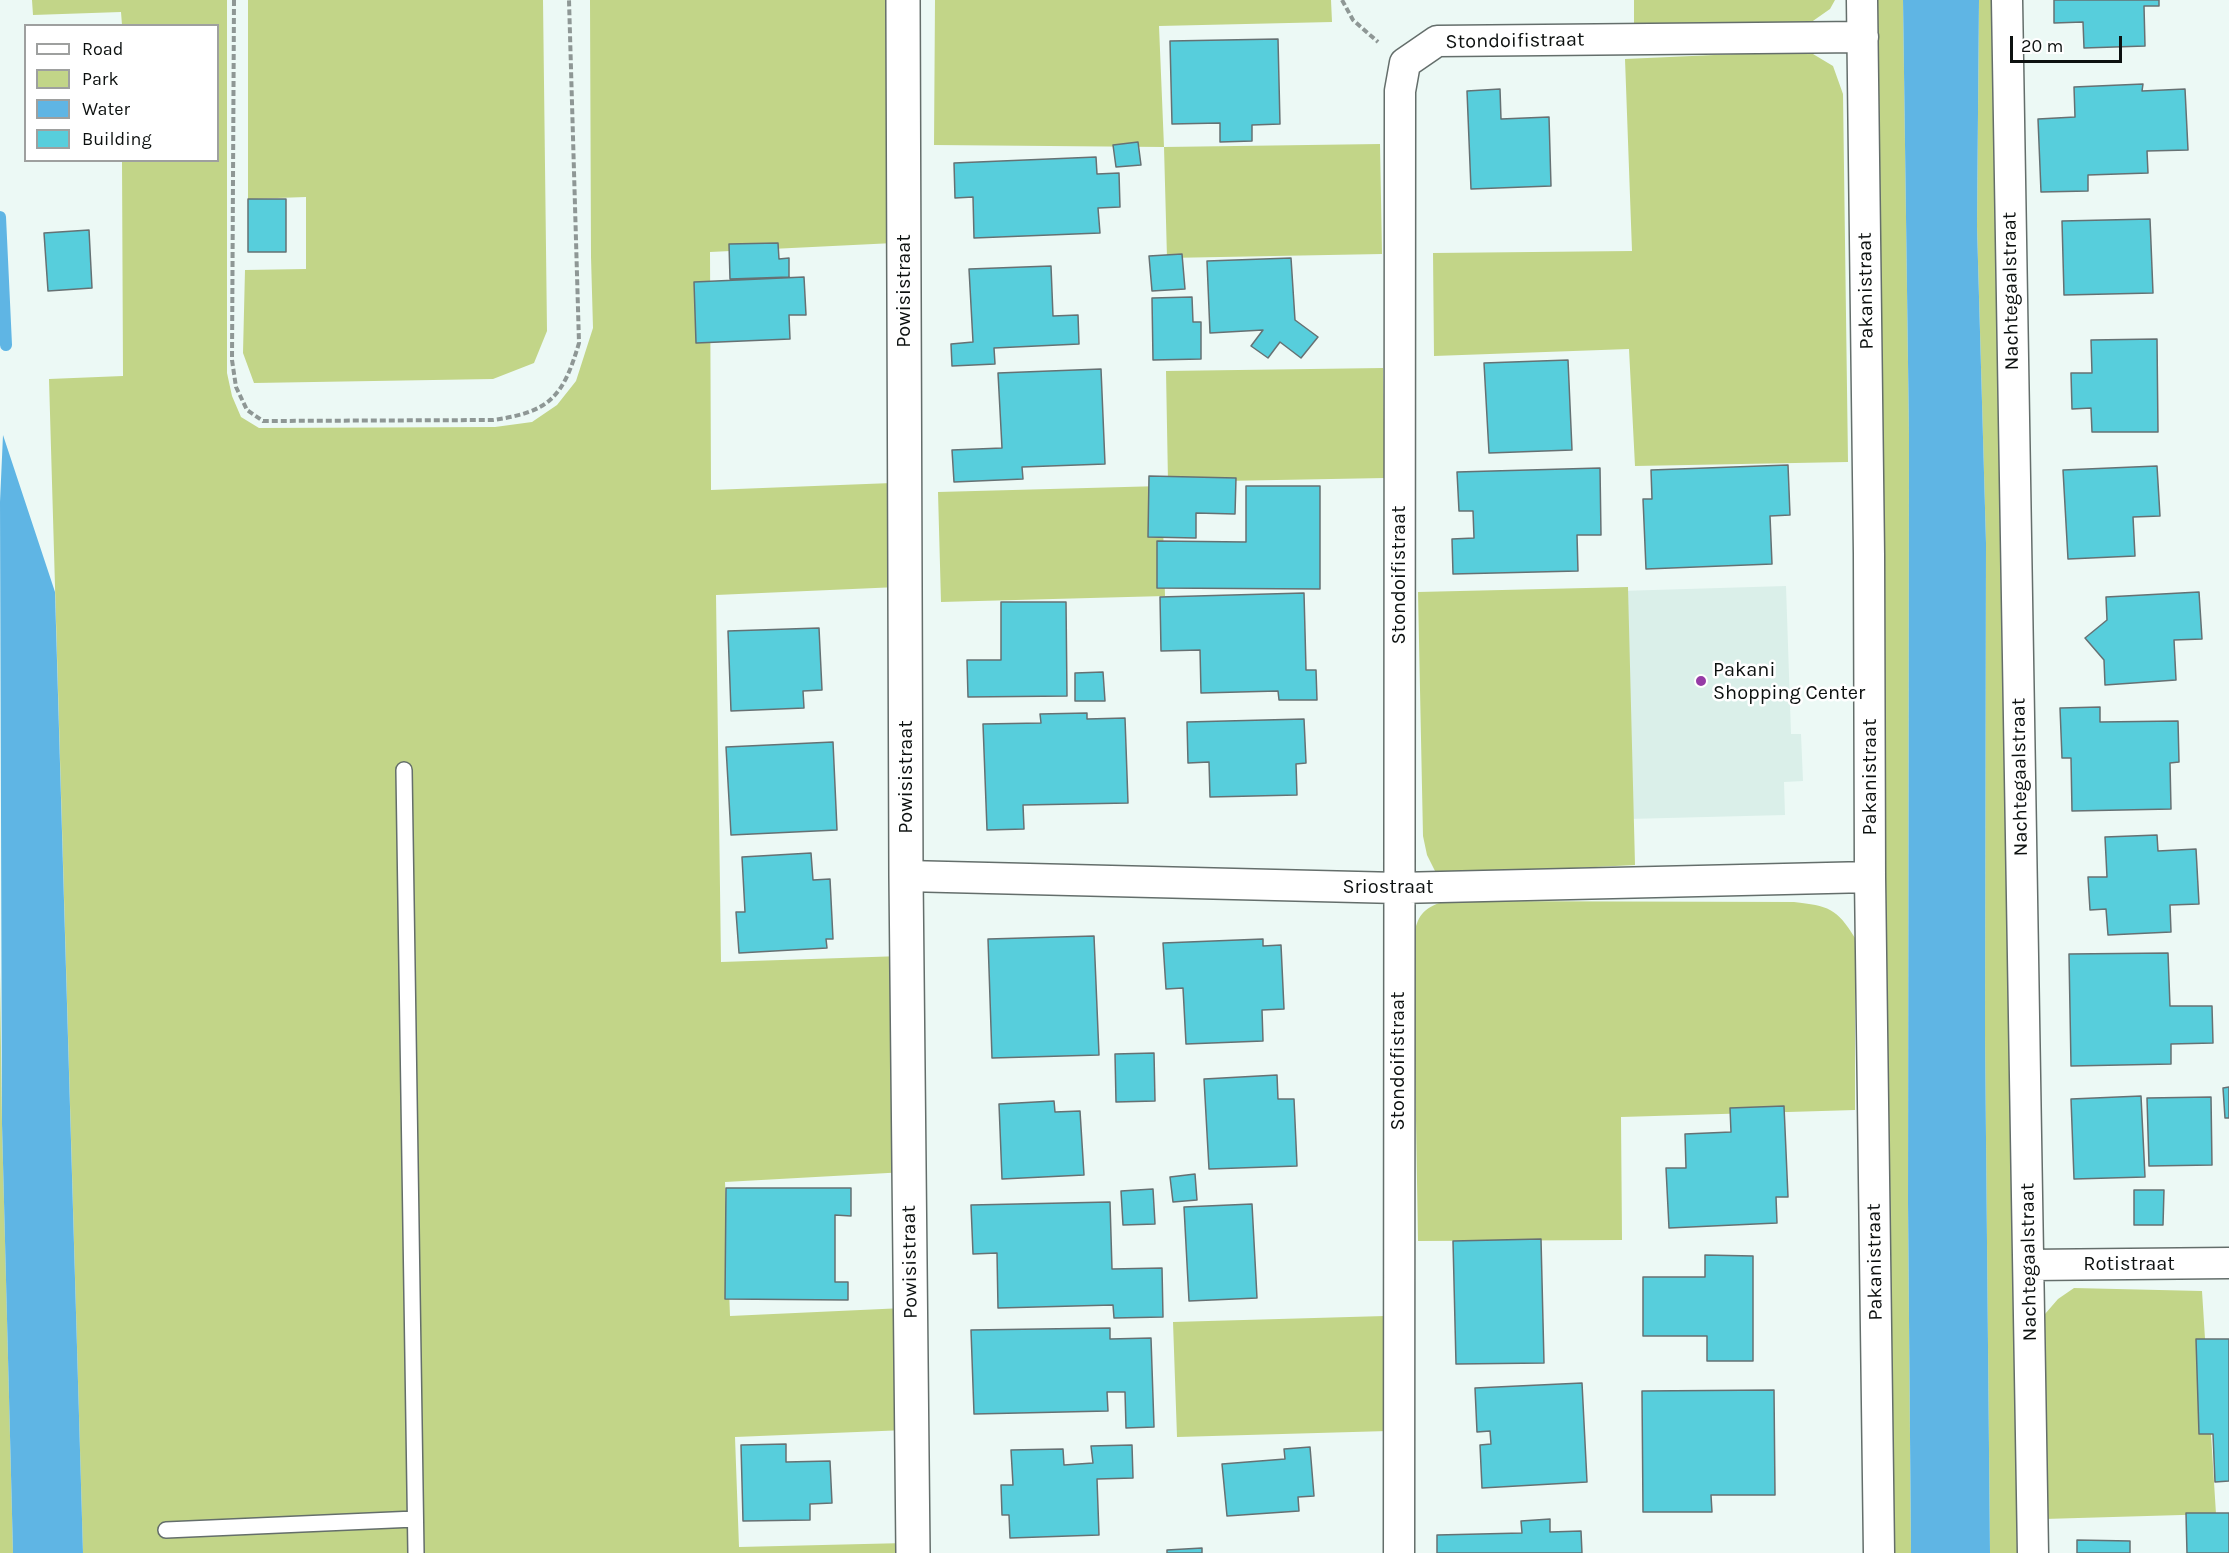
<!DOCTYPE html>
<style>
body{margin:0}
#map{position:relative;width:2229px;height:1553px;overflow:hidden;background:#ecf9f5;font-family:Karla,sans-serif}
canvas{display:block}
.legend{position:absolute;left:24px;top:24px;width:195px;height:138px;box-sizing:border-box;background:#fff;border:2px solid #9ea09f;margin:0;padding:8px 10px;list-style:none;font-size:18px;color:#0d1110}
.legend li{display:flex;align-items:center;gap:12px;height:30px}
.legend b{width:30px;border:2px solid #9ea09f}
.scale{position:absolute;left:2010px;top:36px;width:112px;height:27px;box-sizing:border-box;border:3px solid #0d1110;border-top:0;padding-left:8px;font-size:18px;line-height:21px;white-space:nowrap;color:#0d1110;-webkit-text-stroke:4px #fff;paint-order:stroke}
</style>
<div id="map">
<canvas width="2229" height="1553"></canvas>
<ul class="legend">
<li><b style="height:8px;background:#fff"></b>Road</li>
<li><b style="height:16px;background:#c2d588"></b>Park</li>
<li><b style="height:16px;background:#5fb5e4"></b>Water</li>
<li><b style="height:16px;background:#57cedc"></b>Building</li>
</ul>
<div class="scale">20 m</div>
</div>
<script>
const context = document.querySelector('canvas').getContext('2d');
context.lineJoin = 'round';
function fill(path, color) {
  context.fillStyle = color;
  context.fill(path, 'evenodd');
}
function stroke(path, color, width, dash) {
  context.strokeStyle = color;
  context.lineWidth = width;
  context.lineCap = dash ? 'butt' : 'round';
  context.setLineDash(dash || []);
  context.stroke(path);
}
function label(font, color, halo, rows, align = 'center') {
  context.font = font + ' Karla,sans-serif';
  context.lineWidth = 5;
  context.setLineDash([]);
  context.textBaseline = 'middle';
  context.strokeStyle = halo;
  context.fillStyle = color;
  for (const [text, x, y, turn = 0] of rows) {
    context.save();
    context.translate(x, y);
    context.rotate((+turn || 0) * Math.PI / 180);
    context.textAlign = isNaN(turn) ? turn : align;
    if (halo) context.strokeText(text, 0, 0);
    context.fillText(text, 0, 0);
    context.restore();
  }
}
const built = new Path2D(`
 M1786 586 1791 734H1801L1803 781 1784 782 1785 815 1628 819 1620 591Z`);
const green = new Path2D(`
 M32 0H227V373L232 396 241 417 259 428 495 427 532 422 557 405 576 381 593 328 591 257 590 0H896L894 243 710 252 711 490 892 483 898 587 716 595 721 962 902 956 906 1172 725 1182 730 1316 904 1308 906 1430 735 1437 739 1547 906 1543V1553H83L49 379 123 376 122 161 218 160V26L122 25 121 12 33 15Z
 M248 0H543L547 331 534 363 493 379 254 383 243 353 245 270 306 269V197L248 199Z
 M935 0H1331L1332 22 1159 26 1164 147 1380 144 1382 254 1167 258 1164 147 934 145Z
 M1634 0H1835L1830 9 1810 23H1634Z
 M1875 0H1903L1909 435 1908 1203 1911 1553H1891Z
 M1979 0H1996L2017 1553H1990L1985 1034 1986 543 1977 226Z
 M1781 52 1813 54 1833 66 1843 94 1848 462 1635 466 1629 349 1434 356 1433 253 1632 251 1625 59Z
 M1383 368 1385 478 1168 482 1166 371Z
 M1162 486 1165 596 941 602 938 492Z
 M1628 587 1635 865 1456 874 1436 873 1427 855 1423 836 1418 592Z
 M1444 901 1794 902C1828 906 1837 908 1855 938V1110L1621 1117 1622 1240 1418 1241 1413 938C1418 915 1422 909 1444 901Z
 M0 972 2 1124 13 1553H0Z
 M2074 1288 2202 1291 2216 1514 2044 1519 2045 1314 2058 1299Z
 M1385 1316 1388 1431 1177 1437 1173 1322Z`);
const water = new Path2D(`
 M1903 0H1979L1977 226 1986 543 1985 1034 1990 1553H1911L1908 1203 1909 435Z
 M3 435 55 592 83 1553H13L2 1124 0 502Z`);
const stream = new Path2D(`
 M0 217 6 345`);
const building = new Path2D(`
 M2054 0H2159V6H2144L2145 46 2084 48 2083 22 2054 23Z
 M1278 39 1280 124 1252 125V141L1220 142V123L1172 124 1170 41Z
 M2143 84 2142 91 2185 89 2188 150 2147 151 2148 173 2088 175V191L2041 192 2038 119 2075 117 2074 87Z
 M1500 89 1501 119 1549 117 1551 186 1471 189 1467 91Z
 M1138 142 1141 165 1116 167 1113 145Z
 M1096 157 1097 174 1119 173 1120 207 1098 208 1100 233 974 238 973 197 955 198 954 163Z
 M248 199H286V252H248Z
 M2150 219 2153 293 2064 295 2062 221Z
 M89 230 92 288 48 291 44 233Z
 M778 243 779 259 789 258V277L730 279 729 244Z
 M1182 254 1185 289 1152 291 1149 256Z
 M1291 258 1295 320 1318 337 1301 358 1280 342 1268 358 1251 346 1263 330 1210 333 1207 261Z
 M1051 266 1053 316 1078 315 1079 344 994 348 995 364 952 366 951 344 973 342 969 269Z
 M804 277 806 315H789L790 339 696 343 694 282Z
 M1192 297 1193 322H1201V359L1153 360 1152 298Z
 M2157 339 2158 432H2092L2091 408 2072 409 2071 373H2092L2091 340Z
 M1568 360 1572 450 1489 453 1484 363Z
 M1101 369 1105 464 1022 467 1023 479 954 482 952 450 1002 448 998 373Z
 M1788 465 1790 515 1770 516 1772 564 1646 569 1643 499H1652L1651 470Z
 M2157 466 2160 516 2133 517 2135 556 2068 559 2063 470Z
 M1600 468 1601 535H1577L1578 571 1453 574 1452 539 1474 538 1473 511H1459L1457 472Z
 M1149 476 1236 478 1235 514 1196 513V538L1148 537Z
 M1246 486H1320V589L1157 588V541L1246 542Z
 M2199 592 2202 639 2174 640 2176 680 2105 685 2104 660 2085 638 2107 620 2106 597Z
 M1304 593 1306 670H1316L1317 700H1279L1278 691 1201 693 1200 650 1161 651 1160 597Z
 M1001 602H1066L1067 696 968 697 967 660H1001Z
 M819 628 822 690 803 691 804 708 731 711 728 631Z
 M1103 672 1105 701H1075V673Z
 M2100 707V722L2178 721 2179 762 2170 763 2171 809 2072 811 2071 758H2062L2060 708Z
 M1087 713V719L1125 718 1128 803 1023 805 1024 829 987 830 983 724 1041 723 1040 714Z
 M1304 719 1306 763 1296 764 1297 795 1210 797 1209 762 1188 763 1187 722Z
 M833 742 837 830 731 835 726 747Z
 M2157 835 2158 851 2196 849 2199 904 2170 905 2171 932 2108 935 2106 909 2090 910 2088 877H2107L2105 837Z
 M811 853 813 880 830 879 833 939H826L827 948 739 953 736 912H745L742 857Z
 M1094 936 1099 1055 992 1058 988 939Z
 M1263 939V946L1281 945 1284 1009 1262 1010 1263 1041 1186 1044 1183 988 1166 989 1163 943Z
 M2168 953 2170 1006H2212L2213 1043 2171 1044V1064L2071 1066 2069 954Z
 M1154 1053 1155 1101 1116 1102 1115 1054Z
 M1277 1075 1278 1099H1294L1297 1166 1209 1169 1204 1079Z
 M2229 1087V1118H2225L2223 1088Z
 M2141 1096 2145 1177 2074 1179 2071 1099Z
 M2211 1097 2212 1165 2149 1166 2147 1098Z
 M1054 1101 1055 1112 1080 1111 1084 1175 1002 1179 999 1104Z
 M1784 1106 1788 1197H1776L1777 1223 1669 1228 1666 1168H1686L1685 1134 1731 1132 1730 1108Z
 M1195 1174 1197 1200 1173 1202 1170 1177Z
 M726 1188H851V1216L835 1215V1282H848V1300L725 1299Z
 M1153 1189 1155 1224 1123 1225 1121 1191Z
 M2134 1190H2164L2163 1225H2134Z
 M1110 1202 1112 1269 1162 1268 1163 1317 1114 1318 1113 1305 998 1308 997 1253 973 1254 971 1205Z
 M1252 1204 1257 1298 1189 1301 1184 1207Z
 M1541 1239 1544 1363 1456 1364 1453 1241Z
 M1705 1255 1753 1256V1361H1707V1336H1643V1277H1705Z
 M1110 1328V1339L1151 1338 1154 1427 1126 1428 1125 1392H1107L1108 1411 974 1414 971 1330Z
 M2196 1339H2229V1481L2215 1482 2213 1434H2199Z
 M1582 1383 1587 1482 1482 1488 1480 1445 1491 1444 1490 1431 1477 1432 1475 1388Z
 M1774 1390 1775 1495H1711L1712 1512H1643L1642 1391Z
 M786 1444V1462L830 1461 832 1503 810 1504V1520L743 1521 741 1445Z
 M1132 1445 1133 1478 1097 1479 1099 1535 1010 1538 1009 1515H1002L1001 1485H1013L1011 1450 1063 1449 1064 1465 1093 1463 1091 1446Z
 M1310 1447 1314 1496 1298 1497 1299 1511 1227 1516 1222 1464 1285 1459 1284 1449Z
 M2186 1513H2229V1553H2187Z
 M1550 1519V1532L1581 1531 1582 1553H1437V1535L1522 1533 1521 1521Z
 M2077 1540 2130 1541V1553H2077Z
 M1202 1548V1553H1167V1550Z`);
const path = new Path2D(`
 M234 0 232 360 236 387 247 410 263 421 493 420C550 412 563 397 579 343L569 0
 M1342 0 1353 20 1378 42`);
const service = new Path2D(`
 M404 770 416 1553
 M166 1530 415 1519`);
const minor = new Path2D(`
 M1862 0 1869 554 1870 877 1879 1553
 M2007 0 2033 1553
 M906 876 1398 888 1870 877
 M2029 1265 2229 1263
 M1399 1553 1400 91 1405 63 1437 41 1863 37`);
const tertiary = new Path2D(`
 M903 0 906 876 913 1553`);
const markers = [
 [1701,681,6,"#963ba6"]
];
const streetNames = [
 ["Stondoifistraat",1515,41,-1],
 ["Powisistraat",904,291,-90],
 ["Pakanistraat",1866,291,-91],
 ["Nachtegaalstraat",2011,291,-91],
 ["Stondoifistraat",1399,575,-90],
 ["Powisistraat",906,777,-90],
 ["Pakanistraat",1870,777,-90],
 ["Nachtegaalstraat",2020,777,-91],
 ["Sriostraat",1388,887],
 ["Stondoifistraat",1398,1061,-90],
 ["Powisistraat",910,1262,-91],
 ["Pakanistraat",1875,1262,-91],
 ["Nachtegaalstraat",2029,1262,-91],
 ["Rotistraat",2129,1264]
];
const poiNames = [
 ["Pakani",1713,670],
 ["Shopping Center",1713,693]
];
fill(built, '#daefe9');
fill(green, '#c2d588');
fill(water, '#5fb5e4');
stroke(stream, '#5fb5e4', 12);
fill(building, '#57cedc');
stroke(building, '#667173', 1.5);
stroke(service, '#646e6b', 18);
stroke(minor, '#646e6b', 33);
stroke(tertiary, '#646e6b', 36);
stroke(path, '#8e9795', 4, [6, 3]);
stroke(service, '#fff', 15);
stroke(minor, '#fff', 30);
stroke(tertiary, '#fff', 33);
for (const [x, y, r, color] of markers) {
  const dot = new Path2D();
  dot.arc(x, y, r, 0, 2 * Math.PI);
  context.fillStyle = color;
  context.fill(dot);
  stroke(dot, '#fff', 2);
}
label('20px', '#0d1110', '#fff', streetNames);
label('20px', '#0d1110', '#fff', poiNames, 'left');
</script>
